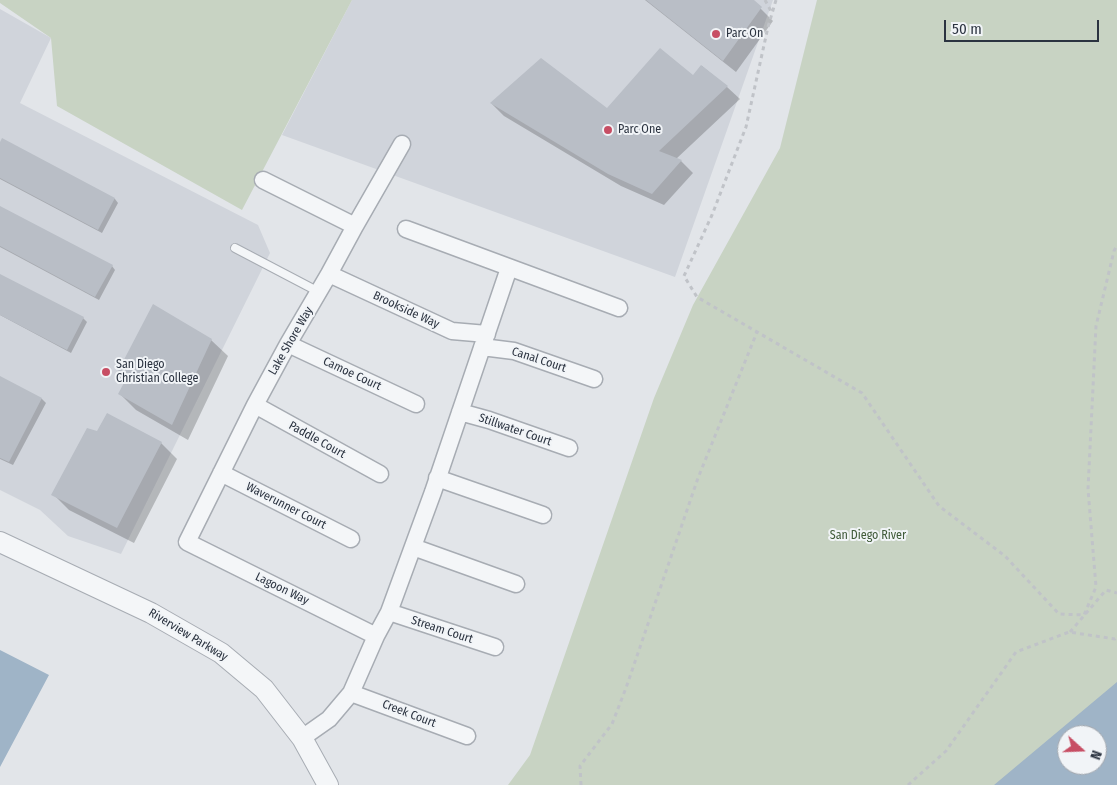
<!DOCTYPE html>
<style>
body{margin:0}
#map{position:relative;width:1117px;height:785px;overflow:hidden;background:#e2e5e9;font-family:"Fira Sans Condensed",sans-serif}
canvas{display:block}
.north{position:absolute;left:1057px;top:725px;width:50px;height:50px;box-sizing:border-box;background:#f1f4f7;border:1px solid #a2a7ae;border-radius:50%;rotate:110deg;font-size:14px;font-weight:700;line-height:20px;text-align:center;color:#2b3340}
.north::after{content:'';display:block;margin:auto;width:18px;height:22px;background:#c74e64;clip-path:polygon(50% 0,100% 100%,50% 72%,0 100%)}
.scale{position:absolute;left:944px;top:20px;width:155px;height:22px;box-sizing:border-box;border:2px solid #2b3340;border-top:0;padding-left:6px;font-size:15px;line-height:18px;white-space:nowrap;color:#2b3340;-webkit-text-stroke:4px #f1f4f7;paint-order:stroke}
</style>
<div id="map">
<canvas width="1117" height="785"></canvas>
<div class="north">N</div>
<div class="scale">50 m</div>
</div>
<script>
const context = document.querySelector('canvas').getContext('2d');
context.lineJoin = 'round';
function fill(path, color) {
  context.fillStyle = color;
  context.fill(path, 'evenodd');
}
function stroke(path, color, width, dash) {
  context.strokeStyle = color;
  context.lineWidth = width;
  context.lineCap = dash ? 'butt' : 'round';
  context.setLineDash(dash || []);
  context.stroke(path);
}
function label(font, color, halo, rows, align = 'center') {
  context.font = font + ' "Fira Sans Condensed",sans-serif';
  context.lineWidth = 4;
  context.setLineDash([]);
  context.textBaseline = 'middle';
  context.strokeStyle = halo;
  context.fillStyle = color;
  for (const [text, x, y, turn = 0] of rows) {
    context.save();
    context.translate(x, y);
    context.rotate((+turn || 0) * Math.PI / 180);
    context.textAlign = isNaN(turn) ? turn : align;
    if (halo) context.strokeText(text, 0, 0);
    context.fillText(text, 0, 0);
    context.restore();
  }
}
const built = new Path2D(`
 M352 0H773L675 277 282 135Z
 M0 9 51 38 20 103 258 225 270 253 121 554 68 536 40 510 0 490Z`);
const green = new Path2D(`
 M0 0H352L242 210 57 106 51 38 0 3Z
 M817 0H1117V785H508L530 755 654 398 693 305 780 148ZM1067 735H1097V765H1067Z`);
const water = new Path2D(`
 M0 650 49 675 0 767Z
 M1117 682V785H994ZM1067 735H1097V765H1067Z`);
const shadow = new Path2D(`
 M645 0H752L773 21 736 72Z
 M702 66 727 87 740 99 676 159 681 161 693 173 664 205 621 186 504 116 492 104 607 110 693 76Z
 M2 140 115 199 118 203 102 233 0 179V145Z
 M0 207 112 266 115 270 99 300 0 247Z
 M0 276 83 318 87 322 71 353 0 315Z
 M211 340 228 356 188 440 136 410 120 394 125 382 118 375Z
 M0 378 42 399 46 403 13 465 0 459Z
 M107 415 161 443 177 459 134 543 69 510 53 494 98 433Z`);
const building = new Path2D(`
 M646 0H754L762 7 723 61Z
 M660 48 693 75 701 65 728 86 659 151 682 160 652 194 608 174 490 103 541 58 607 108Z
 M2 138 115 198 98 230 0 178V142Z
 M0 206 113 265 95 297 0 246Z
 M0 274 84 317 67 350 0 315Z
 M153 304 212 339 172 425 118 394 126 379 116 375Z
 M0 376 42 398 9 462 0 458Z
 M107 413 162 442 117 528 51 495 87 428 97 431Z`);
const path = new Path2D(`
 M765 0 772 13
 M776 0 768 27 746 127 712 215 684 276 697 297 862 393 939 506 1005 556 1059 614 1084 615 1096 587 1088 489 1096 326 1114 251 1117 245
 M1070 632 1106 590 1117 593
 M581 785 580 766 612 724 626 688 698 478 757 332
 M908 785 946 751 1016 652 1069 632 1115 639 1117 637`);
const service = new Path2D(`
 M235 248 319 292`);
const minor = new Path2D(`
 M263 180 355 226
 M406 229 619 308
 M329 274 452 331 487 334
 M288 344 416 404
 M482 347 514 351 594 379
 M255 405 380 474
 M460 412 489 420 569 448
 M221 473 351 539
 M437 478 543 515
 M413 547 516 584
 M389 612 495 647
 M376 636 187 542 255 405 288 344 329 274 355 226 402 144
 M351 693 467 736
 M302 738 329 719 351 693 376 636 389 612 433 492 509 268`);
const tertiary = new Path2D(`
 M0 542 151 613 221 653 264 689 302 738 328 785`);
const markers = [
 [716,34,5,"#c74e64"],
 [608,130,5,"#c74e64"],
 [106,372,5,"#c74e64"]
];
const poiNames = [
 ["Parc On",726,34],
 ["Parc One",618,130],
 ["San Diego",116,365],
 ["Christian College",116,379]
];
const streetNames = [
 ["Brookside Way",406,310,25],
 ["Lake Shore Way",291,341,-60],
 ["Canal Court",539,360,18],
 ["Camoe Court",352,374,25],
 ["Stillwater Court",515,430,19],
 ["Paddle Court",317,440,29],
 ["Waverunner Court",286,506,27],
 ["Lagoon Way",282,589,26],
 ["Stream Court",442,630,18],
 ["Riverview Parkway",188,635,31],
 ["Creek Court",409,714,21]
];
const parkNames = [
 ["San Diego River",868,536]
];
fill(built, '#d0d4db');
fill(green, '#c8d3c3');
fill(water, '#9fb4c7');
fill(shadow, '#0003');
fill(building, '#b9bec6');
stroke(service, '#a7acb3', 10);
stroke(minor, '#a7acb3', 19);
stroke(tertiary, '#a7acb3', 22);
stroke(path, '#c0c3c8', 3, [4, 4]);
stroke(service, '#f4f6f8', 8);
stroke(minor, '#f4f6f8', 16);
stroke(tertiary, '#f4f6f8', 20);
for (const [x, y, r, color] of markers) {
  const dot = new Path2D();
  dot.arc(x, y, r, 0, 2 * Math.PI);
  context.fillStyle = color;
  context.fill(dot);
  stroke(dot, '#f1f4f7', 2);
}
label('12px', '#2b3340', '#f1f4f7', poiNames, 'left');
label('12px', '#2b3340', '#f1f4f7', streetNames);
label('12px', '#405b39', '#f1f4f7', parkNames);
</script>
